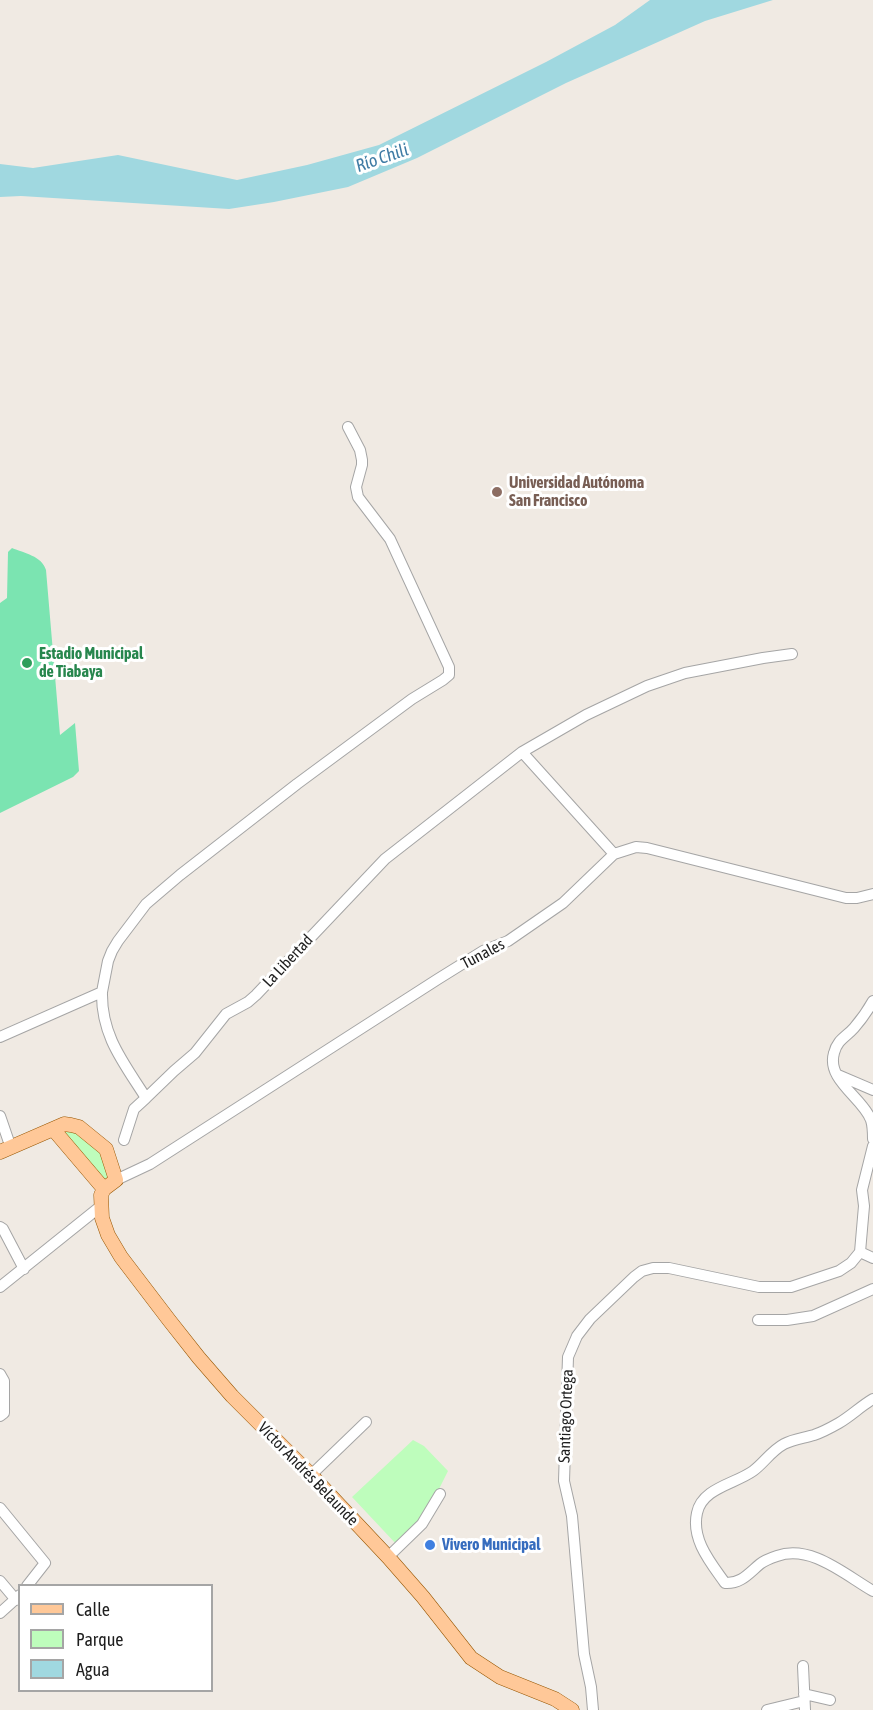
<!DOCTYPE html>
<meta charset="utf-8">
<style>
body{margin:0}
#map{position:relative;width:873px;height:1710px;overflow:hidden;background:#f0eae3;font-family:"Asap Condensed",sans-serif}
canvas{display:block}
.legend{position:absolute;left:18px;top:1584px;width:195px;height:108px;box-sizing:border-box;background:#fff;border:2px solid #a5a5a5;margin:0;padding:8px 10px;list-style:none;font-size:18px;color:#1e1e1e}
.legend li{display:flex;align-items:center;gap:12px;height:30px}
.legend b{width:30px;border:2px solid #a5a5a5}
</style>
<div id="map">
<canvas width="873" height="1710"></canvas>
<ul class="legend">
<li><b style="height:8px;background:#ffc898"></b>Calle</li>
<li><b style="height:16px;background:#befdbc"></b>Parque</li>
<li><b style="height:16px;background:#a0d8e0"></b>Agua</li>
</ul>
</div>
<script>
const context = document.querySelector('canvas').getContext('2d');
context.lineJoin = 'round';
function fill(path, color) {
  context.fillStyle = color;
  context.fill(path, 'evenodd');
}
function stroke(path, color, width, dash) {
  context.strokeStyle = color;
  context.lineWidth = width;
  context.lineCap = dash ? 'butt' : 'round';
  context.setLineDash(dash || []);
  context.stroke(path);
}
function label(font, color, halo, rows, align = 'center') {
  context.font = font + ' "Asap Condensed",sans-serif';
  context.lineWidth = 6;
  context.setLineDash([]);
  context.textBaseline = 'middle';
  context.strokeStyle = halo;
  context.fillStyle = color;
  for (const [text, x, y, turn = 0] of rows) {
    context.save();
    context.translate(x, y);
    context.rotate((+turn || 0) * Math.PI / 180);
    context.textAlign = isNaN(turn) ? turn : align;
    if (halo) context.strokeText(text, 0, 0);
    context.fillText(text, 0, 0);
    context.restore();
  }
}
const park = new Path2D(`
 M70 1127 101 1148 112 1177 105 1181 66 1135 65 1132Z
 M413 1440 424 1446 448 1471 422 1523 398 1546 352 1497Z`);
const pitch = new Path2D(`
 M12 548C24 553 42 556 46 570L60 735 75 723 79 771 73 777 0 813V603L7 598 8 552Z`);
const water = new Path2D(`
 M650 0H773L705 21 566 83 417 158 348 187 274 202 229 209 21 196 0 197V164L33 168 118 155 237 180 307 165 379 145 546 62 615 25Z`);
const minor = new Path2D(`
 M522 752 614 854
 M102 992C101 1036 124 1063 146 1098L174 1071 195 1053 226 1014 248 1002 256 995 385 859 522 752 586 715 647 686 685 673 763 658 792 654
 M873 1001C868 1010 861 1020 854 1028 846 1037 837 1040 834 1053 826 1080 863 1098 871 1120 873 1126 873 1133 873 1139
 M0 1037 102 992 108 961 112 951 118 941 146 904 180 875 297 784 412 699 443 680 449 675V667L390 539 358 497 356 487 362 465V460L360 450 348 427
 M838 1075 873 1090
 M0 1116 11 1148
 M124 1140 134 1109 146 1098
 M116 1180 150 1164 438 979 483 951 508 941 563 903 614 854 636 847 647 848 846 898H857L873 894
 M0 1227 3 1229 24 1269
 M860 1252 873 1258
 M0 1287 101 1206
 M758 1320H787L813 1316 873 1289
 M0 1374 4 1381V1413L0 1416
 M873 1399C861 1406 851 1416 839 1423 832 1427 823 1432 814 1435 804 1438 793 1439 784 1444 771 1451 764 1463 753 1471 735 1484 702 1488 697 1513 691 1540 711 1563 725 1583 741 1584 749 1573 760 1564 765 1560 771 1558 777 1556 811 1544 845 1575 873 1591
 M311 1475 366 1422
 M0 1508 45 1563 27 1586
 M388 1557 422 1524 440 1494
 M0 1581 16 1600
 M0 1613 20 1595
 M803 1666 805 1710
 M804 1694 830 1700
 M593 1710 591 1687 584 1654 572 1516 564 1481 568 1357 577 1336 590 1319 634 1277 642 1271 653 1268H669L759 1287H791L839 1271 851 1263 860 1252 864 1206 862 1190 873 1146
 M767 1710 804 1701`);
const major = new Path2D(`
 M53 1129 104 1189
 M0 1152 53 1129 64 1124 71 1125 79 1127 106 1149 116 1180 104 1189
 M104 1189 101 1195 102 1218 108 1235 121 1257 169 1320 199 1358 232 1396 311 1475 388 1557 423 1597 471 1658 500 1677 555 1699 572 1710`);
const markers = [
 [497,492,6,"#8d6e63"],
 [27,663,6,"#2e9e5b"],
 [430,1545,6,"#3f7fe0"]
];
const educationNames = [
 ["Universidad Autónoma",509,483],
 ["San Francisco",509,501]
];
const leisureNames = [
 ["Estadio Municipal",39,654],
 ["de Tiabaya",39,672]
];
const streetNames = [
 ["Tunales",483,954,-28],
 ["La Libertad",288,961,-47],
 ["Santiago Ortega",566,1416,-88],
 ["Víctor Andrés Belaunde",308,1474,46]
];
const shopNames = [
 ["Vivero Municipal",442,1545]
];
const waterNames = [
 ["Río Chili",382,158,-19]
];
fill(park, '#befdbc');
fill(pitch, '#7be4b1');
fill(water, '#a0d8e0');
stroke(minor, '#a5a5a5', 12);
stroke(major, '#975600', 15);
stroke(minor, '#fff', 10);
stroke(major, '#ffc898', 14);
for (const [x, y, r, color] of markers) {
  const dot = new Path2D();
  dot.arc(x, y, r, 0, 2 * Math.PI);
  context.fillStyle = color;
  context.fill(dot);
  stroke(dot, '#fff', 2);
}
label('bold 16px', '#785e54', '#fff', educationNames, 'left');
label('bold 16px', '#27864d', '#fff', leisureNames, 'left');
label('16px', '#1e1e1e', '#fff', streetNames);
label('bold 16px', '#366cbe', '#fff', shopNames, 'left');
label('italic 18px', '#3f7ba4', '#fff', waterNames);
</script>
